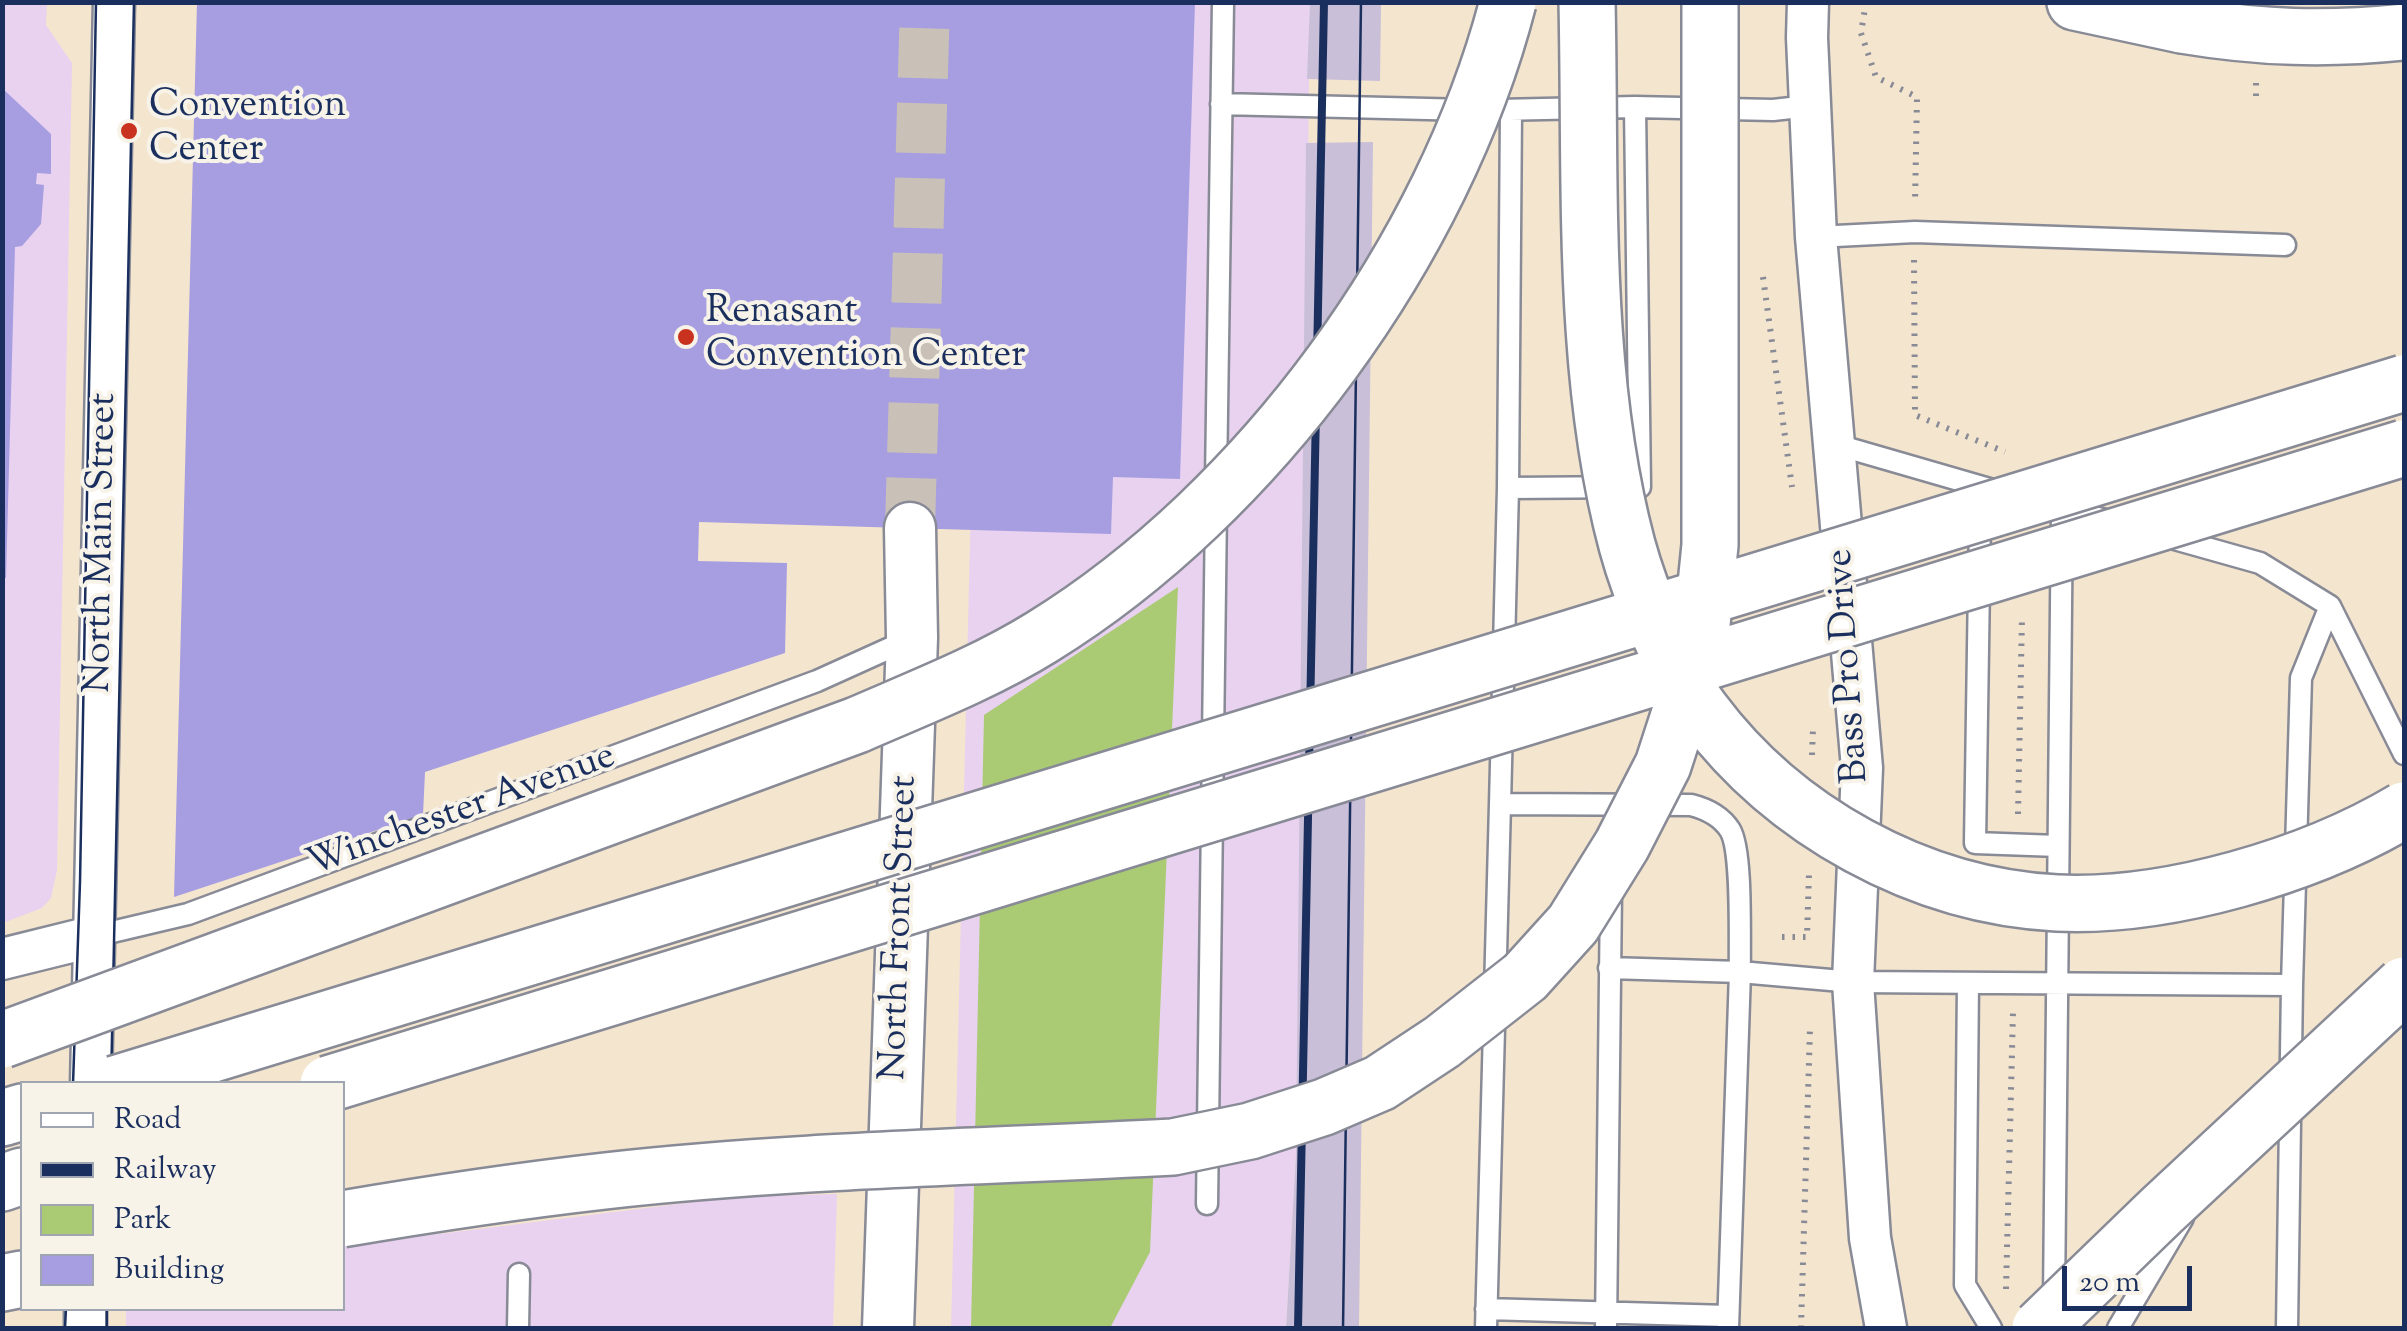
<!DOCTYPE html>
<style>
body{margin:0}
#map{position:relative;width:2407px;height:1331px;overflow:hidden;background:#f4e5cf;font-family:"Sorts Mill Goudy",serif}
canvas{display:block}
.frame{position:absolute;inset:0;border:5px solid #1b2f5e;pointer-events:none}
.legend{position:absolute;left:20px;top:1081px;width:325px;height:230px;box-sizing:border-box;background:#f7f3e8;border:2px solid #9fa5b1;margin:0;padding:12px 18px;list-style:none;font-size:30px;color:#1b2f5e}
.legend li{display:flex;align-items:center;gap:20px;height:50px}
.legend b{width:50px;border:2px solid #9fa5b1}
.scale{position:absolute;left:2062px;top:1266px;width:130px;height:45px;box-sizing:border-box;border:5px solid #1b2f5e;border-top:0;padding-left:12px;font-size:30px;line-height:35px;white-space:nowrap;color:#1b2f5e;-webkit-text-stroke:8px #f7f3e8;paint-order:stroke}
</style>
<div id="map">
<canvas width="2407" height="1331"></canvas>
<div class="frame"></div>
<ul class="legend">
<li><b style="height:12px;background:#fff"></b>Road</li>
<li><b style="height:12px;background:#1b2f5e"></b>Railway</li>
<li><b style="height:28px;background:#aacb74"></b>Park</li>
<li><b style="height:28px;background:#a79de1"></b>Building</li>
</ul>
<div class="scale">20 m</div>
</div>
<script>
const context = document.querySelector('canvas').getContext('2d');
context.lineJoin = 'round';
function fill(path, color) {
  context.fillStyle = color;
  context.fill(path, 'evenodd');
}
function stroke(path, color, width, dash) {
  context.strokeStyle = color;
  context.lineWidth = width;
  context.lineCap = dash ? 'butt' : 'round';
  context.setLineDash(dash || []);
  context.stroke(path);
}
function label(font, color, halo, rows, align = 'center') {
  context.font = font + ' "Sorts Mill Goudy",serif';
  context.lineWidth = 8;
  context.setLineDash([]);
  context.textBaseline = 'middle';
  context.strokeStyle = halo;
  context.fillStyle = color;
  for (const [text, x, y, turn = 0] of rows) {
    context.save();
    context.translate(x, y);
    context.rotate((+turn || 0) * Math.PI / 180);
    context.textAlign = isNaN(turn) ? turn : align;
    if (halo) context.strokeText(text, 0, 0);
    context.fillText(text, 0, 0);
    context.restore();
  }
}
const built = new Path2D(`
 M2 3H47L46 25 72 63 57 870 51 898 42 908 3 923Z
 M983 3H1310L1296 1154 1286 1328H951Z
 M837 1194 833 1328H126V1309L342 1308 343 1246 734 1197Z`);
const industrial = new Path2D(`
 M1310 3H1381L1380 81 1307 79Z
 M1373 142 1359 1328H1286L1296 1154 1306 143Z`);
const green = new Path2D(`
 M1178 587 1150 1252 1110 1328H971L984 715Z`);
const building = new Path2D(`
 M197 2H1195L1180 479 1113 477 1111 534 699 522 698 561 787 563 785 653 425 772 423 815 174 897Z
 M2 88 51 134V174L37 173 36 184 44 185 41 224 22 246 15 247 6 578H2Z`);
const tertiaryTunnel = new Path2D(`
 M910 528 925 2`);
const path = new Path2D(`
 M1866 2 1861 33 1876 77 1917 97 1915 203
 M2256 83V101
 M1914 260 1915 415 2005 452
 M1763 277 1792 487
 M1812 755 1813 728
 M2018 814 2022 617
 M1782 937H1807L1809 873
 M2006 1289 2013 1012
 M1801 1328 1810 1028`);
const service = new Path2D(`
 M1221 104 1469 110
 M1498 110 1635 107 1773 110 1809 106
 M1816 237 1915 232 2285 245
 M1834 444 2000 492
 M1216 480 1223 2
 M1508 488 1640 487 1635 107
 M2053 505 2116 523
 M1980 518 1975 843 2058 846
 M2164 536 2260 563 2330 606 2404 754
 M1500 804 1508 488 1511 110
 M95 936 188 914 817 681 910 639
 M1968 983 1965 1285 1991 1328
 M1207 1204 1216 509
 M2054 1300 2062 507
 M1486 1309 1728 1316
 M518 1328 519 1274
 M1486 1328 1500 804 1691 805C1707 809 1721 816 1730 830 1743 851 1739 943 1740 972L1609 968
 M1606 1328 1611 891
 M1728 1328 1740 972 1853 982 2292 985 2301 678 2330 606
 M2118 1328 2183 1218
 M2287 1328 2292 985`);
const minor = new Path2D(`
 M1808 2 1807 38 1816 237 1862 768 1853 982 1870 1238 1886 1328
 M2 959 95 936
 M91 1084 114 2
 M85 1328V1308`);
const tertiary = new Path2D(`
 M888 1328 912 638 910 528`);
const motorway = new Path2D(`
 M2075 2 2182 25
 M2 1118 22 1112
 M2 1183 22 1176
 M2 1283 22 1279`);
const tram = new Path2D(`
 M73 1084 80 882 96 2
 M111 1084 134 2
 M65 1328 66 1308
 M107 1328V1308
 M1343 1328 1361 2`);
const rail = new Path2D(`
 M1298 1328 1324 2`);
const motorwayBridge = new Path2D(`
 M1587 2C1591 180 1581 373 1627 545 1640 593 1672 671 1702 711 1784 821 1919 896 2057 903 2168 908 2310 866 2404 810
 M2182 25C2260 38 2326 40 2404 32
 M2 1040 857 725C919 698 984 673 1042 637 1259 503 1444 250 1508 2
 M115 1084 2404 383
 M328 1084 2404 448
 M342 1219C430 1204 517 1191 605 1181 792 1160 984 1157 1173 1147L1250 1131 1324 1107 1380 1083 1442 1042 1525 977 1573 924 1622 845 1663 765 1699 654 1710 545V2
 M2040 1328 2161 1211 2404 985`);
const markers = [
 [129,131,10,"#c8321e"],
 [686,337,10,"#c8321e"]
];
const poiNames = [
 ["Convention",149,109],
 ["Center",149,153],
 ["Renasant",706,315],
 ["Convention Center",706,359]
];
const streetNames = [
 ["North Main Street",104,543,-89],
 ["Bass Pro Drive",1851,666,-94],
 ["Winchester Avenue",462,813,-20],
 ["North Front Street",902,928,-88]
];
fill(built, '#e8d2ef');
fill(industrial, '#c9bfd8');
fill(green, '#aacb74');
fill(building, '#a79de1');
stroke(tertiaryTunnel, '#c9c1b8', 50, [50, 25]);
stroke(service, '#888a96', 25);
stroke(minor, '#888a96', 45);
stroke(tertiary, '#888a96', 55);
stroke(motorway, '#888a96', 60);
stroke(path, '#888a96', 6, [2.5, 8]);
stroke(service, '#fff', 20);
stroke(minor, '#fff', 40);
stroke(tertiary, '#fff', 50);
stroke(motorway, '#fff', 55);
stroke(tram, '#1b2f5e', 2.5);
stroke(rail, '#1b2f5e', 8);
stroke(motorwayBridge, '#888a96', 60, []);
stroke(motorwayBridge, '#fff', 55);
for (const [x, y, r, color] of markers) {
  const dot = new Path2D();
  dot.arc(x, y, r, 0, 2 * Math.PI);
  context.fillStyle = color;
  context.fill(dot);
  stroke(dot, '#f7f3e8', 4);
}
label('38px', '#1b2f5e', '#f7f3e8', poiNames, 'left');
label('38px', '#1b2f5e', '#f7f3e8', streetNames);
</script>
